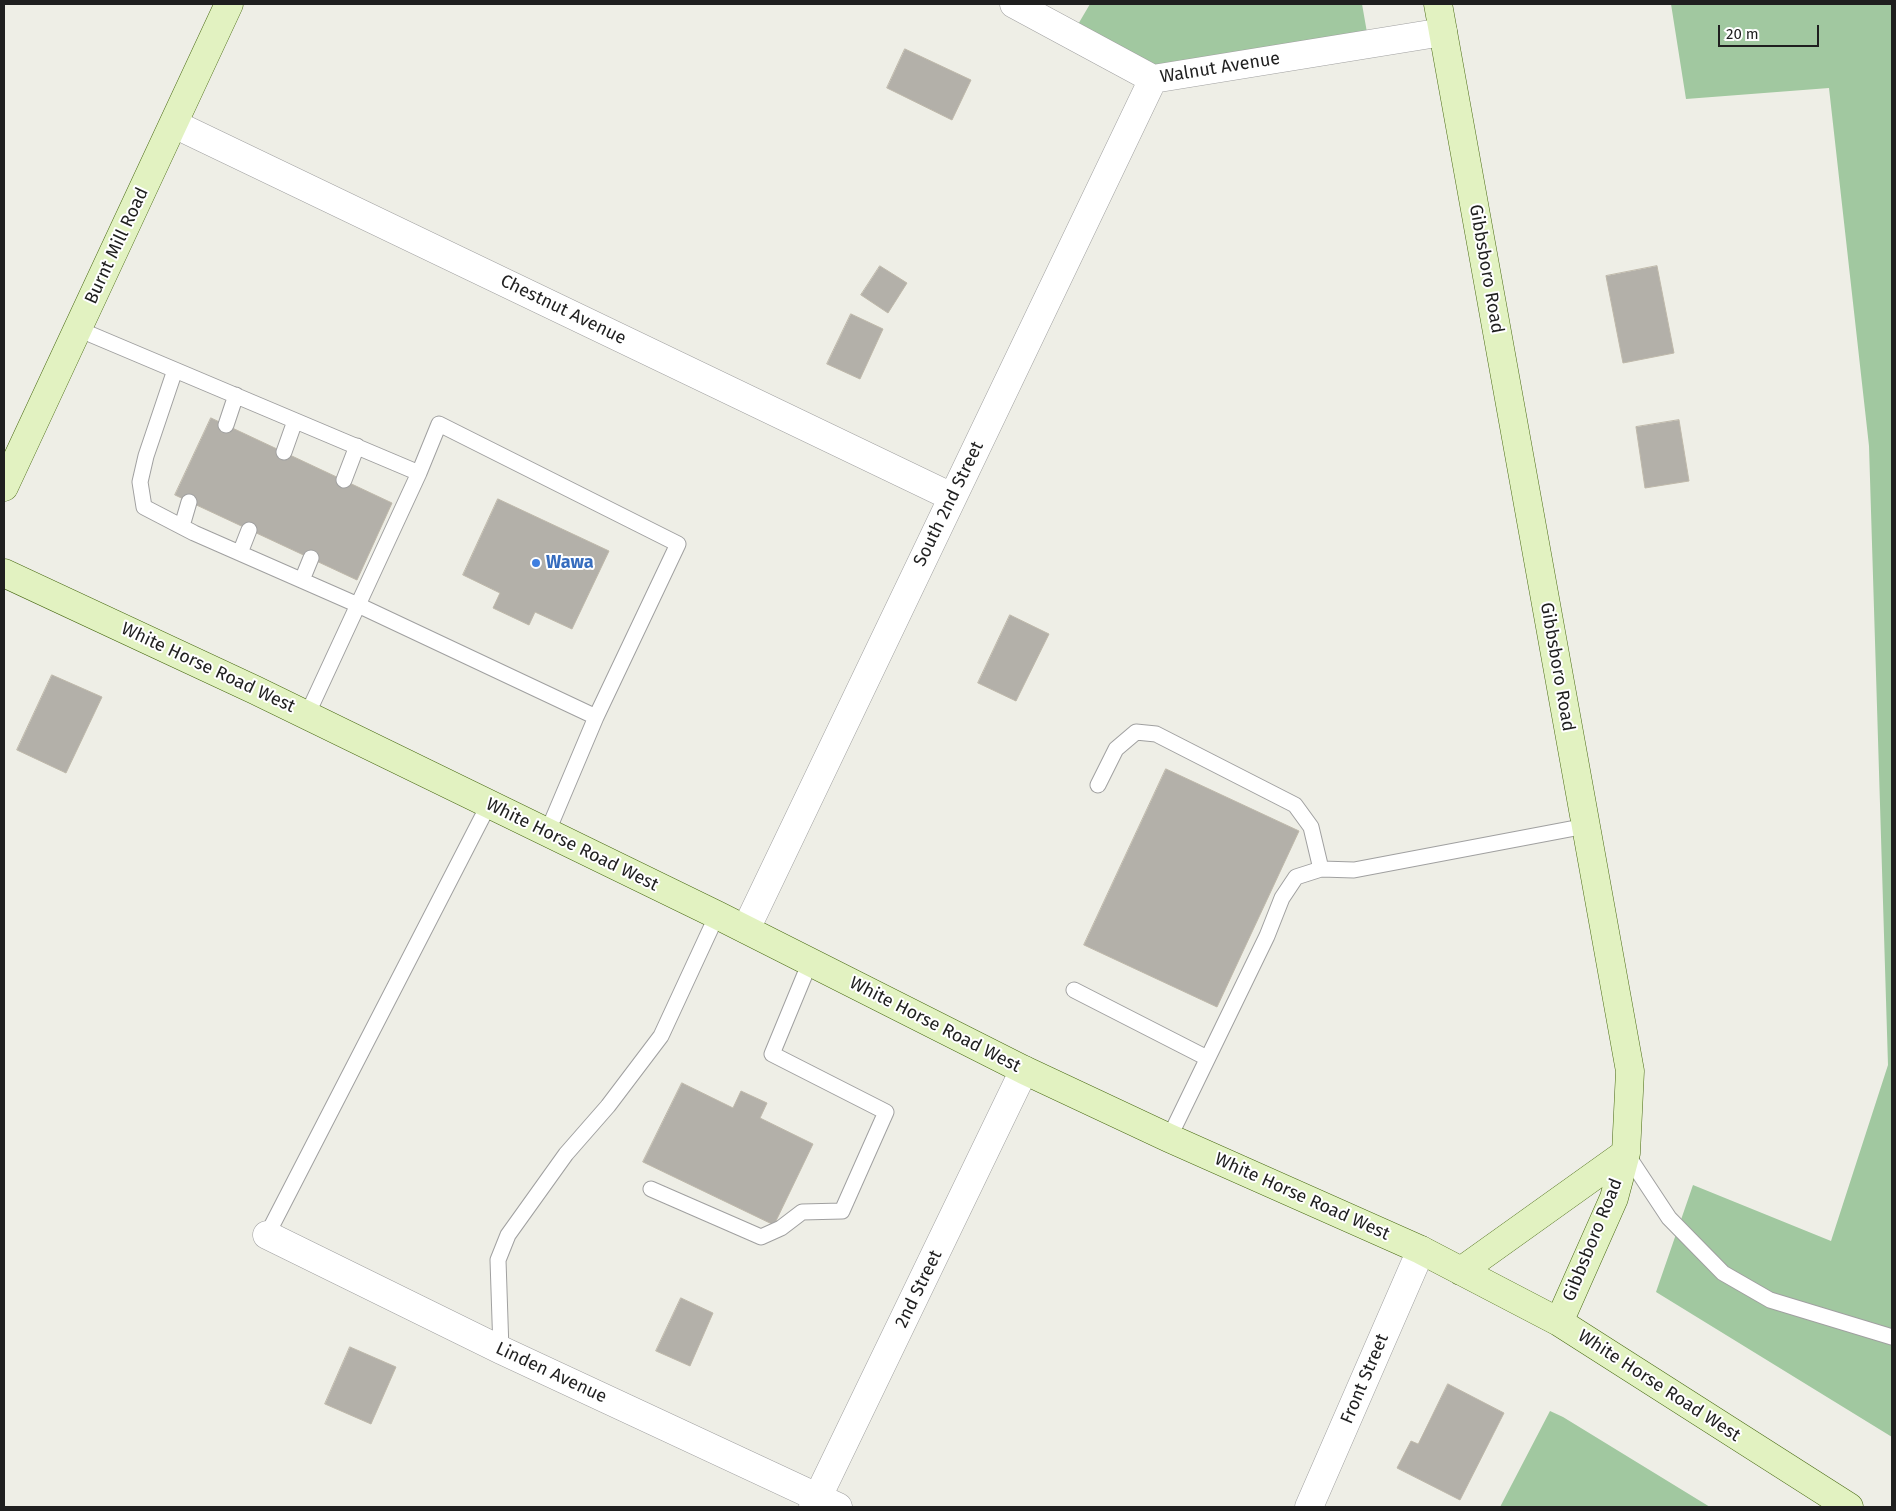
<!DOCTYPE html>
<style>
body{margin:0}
#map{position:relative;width:1896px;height:1511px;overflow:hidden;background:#eeeee6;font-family:"Fira Sans",sans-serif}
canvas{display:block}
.frame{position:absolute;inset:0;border:5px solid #1f1f1f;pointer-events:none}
.scale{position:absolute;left:1718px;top:25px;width:101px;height:22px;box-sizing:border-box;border:2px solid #1f1f1f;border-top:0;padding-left:6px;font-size:15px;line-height:18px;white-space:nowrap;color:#1f1f1f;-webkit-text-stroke:4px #fff;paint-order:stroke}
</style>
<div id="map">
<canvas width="1896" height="1511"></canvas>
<div class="frame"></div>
<div class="scale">20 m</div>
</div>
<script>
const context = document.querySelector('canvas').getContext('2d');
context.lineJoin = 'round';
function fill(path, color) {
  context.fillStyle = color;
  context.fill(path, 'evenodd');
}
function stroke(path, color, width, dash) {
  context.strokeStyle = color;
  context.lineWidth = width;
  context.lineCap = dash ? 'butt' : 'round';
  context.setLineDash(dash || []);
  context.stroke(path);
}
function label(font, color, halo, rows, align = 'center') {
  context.font = font + ' "Fira Sans",sans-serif';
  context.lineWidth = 4;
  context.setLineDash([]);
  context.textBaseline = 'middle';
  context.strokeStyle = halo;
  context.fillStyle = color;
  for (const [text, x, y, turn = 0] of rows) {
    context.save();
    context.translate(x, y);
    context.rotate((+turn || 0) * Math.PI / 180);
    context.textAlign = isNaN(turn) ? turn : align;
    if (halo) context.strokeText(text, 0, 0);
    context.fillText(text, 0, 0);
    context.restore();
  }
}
const forest = new Path2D(`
 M1090 4H1362L1369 44 1172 76 1070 38Z
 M1671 4H1892V1437L1656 1292 1693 1185 1831 1241 1888 1065 1869 446 1829 88 1686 99Z
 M1550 1411 1563 1417 1710 1507H1500Z`);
const building = new Path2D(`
 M905 49 971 80 952 120 887 88Z
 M880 266 907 283 888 313 861 295Z
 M1657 266 1674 353 1623 363 1606 276Z
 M851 314 883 329 860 379 827 364Z
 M211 418 392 503 357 580 175 495Z
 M1679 420 1689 481 1645 488 1636 427Z
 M498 499 609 551 572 629 535 612 529 625 493 608 500 593 463 575Z
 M1010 615 1049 634 1016 701 978 683Z
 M52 675 102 697 66 773 17 750Z
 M1166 769 1299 831 1217 1007 1084 945Z
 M682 1083 733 1108 741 1091 767 1103 760 1118 813 1144 774 1225 643 1162Z
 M681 1298 713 1313 690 1366 656 1351Z
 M350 1347 396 1367 371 1424 325 1404Z
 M1448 1384 1504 1413 1460 1500 1397 1468 1411 1441 1418 1444Z`);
const lane = new Path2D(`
 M78 329 419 473 439 424 678 544 596 717
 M175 370 146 456 140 482 144 507 194 533 358 605 596 717 547 833
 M226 425 236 395
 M284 452 295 421
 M344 480 357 446
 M182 526 189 502
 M240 553 249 530
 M302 580 311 558
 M307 715 419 473
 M1098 785 1116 749 1136 732 1156 734 1295 805 1311 827 1321 869
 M1074 990 1207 1058
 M1169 1138 1267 936 1282 898 1296 877 1321 869 1354 870 1586 826
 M1626 1153 1669 1218 1723 1273 1770 1300 1892 1337
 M651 1189 761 1237 781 1228 802 1212 842 1211 886 1112 772 1054 810 962
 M267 1235 489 804
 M501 1350 498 1260 508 1235 566 1154 608 1106 661 1036 717 915`);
const street = new Path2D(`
 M1014 4 1153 79 1443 32
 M174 124 952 497
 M746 929 1153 79
 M267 1235 501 1350 838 1507
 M813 1507 1024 1070
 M1309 1507 1421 1250`);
const secondary = new Path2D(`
 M1438 4 1630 1071 1626 1153 1614 1198 1559 1322
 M4 487 229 4
 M4 573 255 690 717 915 1024 1070 1169 1138 1421 1250 1559 1322 1849 1507
 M1461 1271 1626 1153`);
const markers = [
 [536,563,5,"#3f7fe0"]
];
const streetNames = [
 ["Walnut Avenue",1220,68,-9],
 ["Burnt Mill Road",117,246,-65],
 ["Gibbsboro Road",1486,269,80],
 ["Chestnut Avenue",563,310,26],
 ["South 2nd Street",949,504,-64],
 ["Gibbsboro Road",1557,667,80],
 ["White Horse Road West",208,668,25],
 ["White Horse Road West",572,845,26],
 ["White Horse Road West",935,1025,27],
 ["White Horse Road West",1302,1197,24],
 ["Gibbsboro Road",1593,1240,-68],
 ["2nd Street",919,1289,-64],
 ["Linden Avenue",551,1373,25],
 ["Front Street",1365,1379,-67],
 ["White Horse Road West",1659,1386,33]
];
const shopNames = [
 ["Wawa",546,563]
];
fill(forest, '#a1c8a0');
fill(building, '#b3b0a9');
stroke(building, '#beb8aa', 1);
stroke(lane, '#a0a0a0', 17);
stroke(street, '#a0a0a0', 29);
stroke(secondary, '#486912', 29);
stroke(lane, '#fff', 15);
stroke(street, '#fff', 28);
stroke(secondary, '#e2f2c1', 28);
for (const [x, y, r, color] of markers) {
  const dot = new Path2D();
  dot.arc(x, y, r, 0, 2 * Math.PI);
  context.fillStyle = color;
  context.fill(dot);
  stroke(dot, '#fff', 2);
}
label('18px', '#1f1f1f', '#fff', streetNames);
label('bold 18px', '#366cbe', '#fff', shopNames, 'left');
</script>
